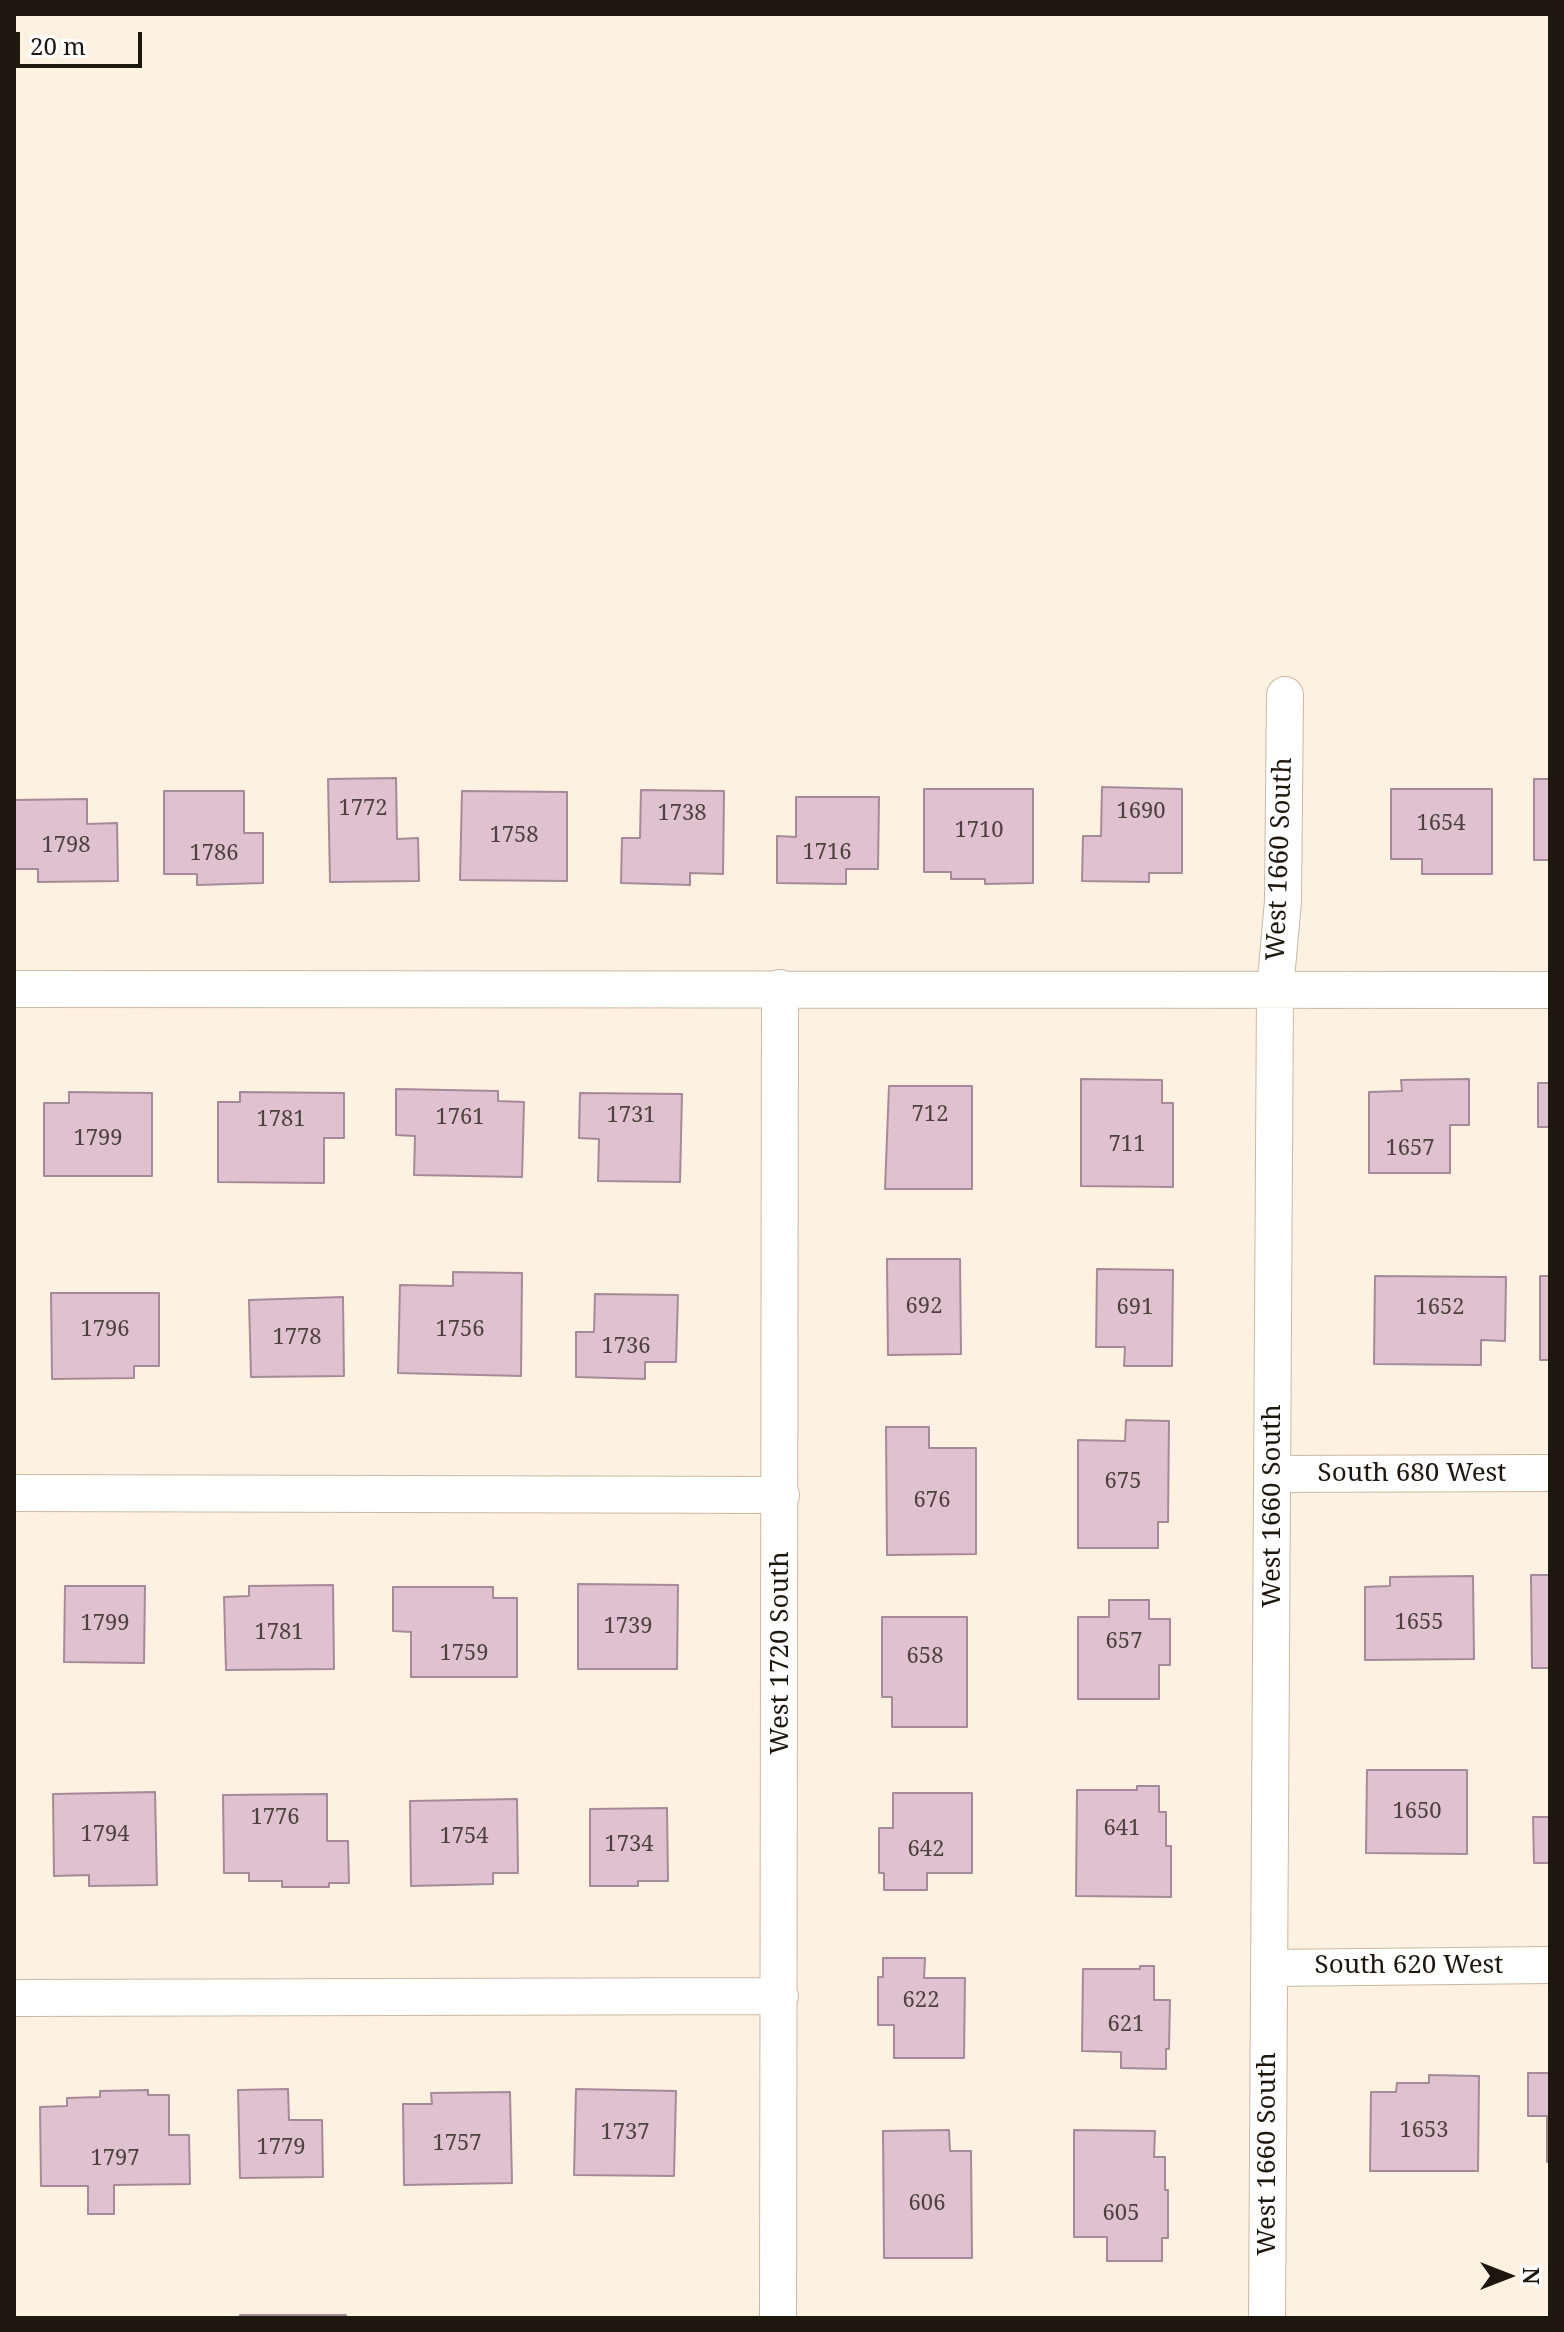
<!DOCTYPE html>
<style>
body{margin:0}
#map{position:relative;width:1564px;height:2332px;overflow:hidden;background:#fdf1e2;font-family:"Noto Serif",serif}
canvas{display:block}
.frame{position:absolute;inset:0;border:16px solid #1e170e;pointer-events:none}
.north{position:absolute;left:1468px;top:2236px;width:80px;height:80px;-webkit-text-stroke:6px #fff;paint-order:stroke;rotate:90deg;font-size:22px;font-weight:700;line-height:32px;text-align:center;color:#1e170e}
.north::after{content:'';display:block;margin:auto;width:28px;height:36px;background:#1e170e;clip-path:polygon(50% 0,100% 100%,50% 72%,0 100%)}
.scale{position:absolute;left:16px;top:32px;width:126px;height:36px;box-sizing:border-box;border:4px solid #1e170e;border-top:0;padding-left:10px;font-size:24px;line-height:28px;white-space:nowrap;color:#1e170e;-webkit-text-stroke:6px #fff;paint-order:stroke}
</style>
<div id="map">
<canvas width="1564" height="2332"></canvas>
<div class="frame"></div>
<div class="north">N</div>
<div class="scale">20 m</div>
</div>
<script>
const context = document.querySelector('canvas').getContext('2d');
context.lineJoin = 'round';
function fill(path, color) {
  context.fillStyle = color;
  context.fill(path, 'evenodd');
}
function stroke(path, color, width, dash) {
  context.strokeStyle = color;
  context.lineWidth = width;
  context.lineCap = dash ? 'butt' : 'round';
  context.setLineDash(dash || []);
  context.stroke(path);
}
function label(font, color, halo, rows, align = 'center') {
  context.font = font + ' "Noto Serif",serif';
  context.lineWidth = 6;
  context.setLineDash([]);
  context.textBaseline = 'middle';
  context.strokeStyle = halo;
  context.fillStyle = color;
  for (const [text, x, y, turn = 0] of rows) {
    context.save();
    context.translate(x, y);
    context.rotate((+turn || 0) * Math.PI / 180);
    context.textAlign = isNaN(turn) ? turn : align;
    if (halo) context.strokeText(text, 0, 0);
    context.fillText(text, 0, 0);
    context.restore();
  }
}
const building = new Path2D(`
 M396 778 397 839 418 838 419 881 330 882 328 779Z
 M1534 779H1550V860H1534Z
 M1102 787 1182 789V873H1149V882L1082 881 1083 836H1101Z
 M924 789H1033V883L985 884V879H951V872H924Z
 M1391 789H1492V874H1422V859H1391Z
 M641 790 724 791 723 874 690 873V885L621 883 622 838H640Z
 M164 791H244V833H263V883L197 885V874H164Z
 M462 791 567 792V881L460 880Z
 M796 797H879L878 869H846V884L777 883V836L796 837Z
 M87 799V824L117 823 118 881 38 882V869H14V800Z
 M1081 1079 1162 1080V1103H1173V1187L1081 1186Z
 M1469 1079V1125H1450V1173H1369V1092L1402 1091 1401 1080Z
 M1538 1083H1550V1127H1538Z
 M889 1086H972V1189H885Z
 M396 1089 498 1091V1101L524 1102 522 1177 414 1175 415 1136 396 1135Z
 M69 1092 152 1093V1176H44V1103H69Z
 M240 1092 344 1093V1138H324V1183L218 1182V1102H240Z
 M580 1093 682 1094 680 1182 598 1181 599 1139 579 1138Z
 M887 1259H960L961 1354 888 1355Z
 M1097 1269 1173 1270 1172 1366H1124L1125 1347H1096Z
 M453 1272 522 1273 521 1376 398 1373 400 1285 453 1286Z
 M1375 1276 1506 1277 1505 1341 1481 1340V1365L1374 1364Z
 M1540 1276H1550V1360H1540Z
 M51 1293H159V1366H134V1378L52 1379Z
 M595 1294 678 1295 676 1362H645V1379L576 1377V1332H594Z
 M343 1297 344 1376 251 1377 249 1300Z
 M1126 1420 1169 1421 1168 1522H1158V1548H1078V1440L1125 1441Z
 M886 1427H929V1448H976V1554L887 1555Z
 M1531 1575H1550V1668H1532Z
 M1473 1576 1474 1659 1365 1660V1587L1390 1586V1577Z
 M578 1584 678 1585 677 1669H578Z
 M333 1585 334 1669 226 1670 224 1597 249 1596V1586Z
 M65 1586H145L144 1663 64 1662Z
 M393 1587H493V1598H517V1677H411V1632L393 1631Z
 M1109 1600H1149V1619H1170V1665H1159V1699H1078V1617H1109Z
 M882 1617H967V1727H892V1697H882Z
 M1367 1770H1467V1854L1366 1853Z
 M1137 1786H1159V1812H1166V1846H1171V1897L1076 1896 1077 1790H1137Z
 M155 1792 157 1885 89 1886V1875L54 1876 53 1794Z
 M893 1793H972V1873H927V1890H884V1873H879V1828H893Z
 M327 1794V1841H348L349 1883H329V1887H282V1881H249V1873H224L223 1795Z
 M517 1799 518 1873H493V1884L411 1886 410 1801Z
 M667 1808 668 1881H638V1886H590V1809Z
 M1533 1817H1550V1863H1534Z
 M883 1958H925L924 1978H965L964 2058H894V2025H878V1977H883Z
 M1140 1966H1154V2000H1170L1169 2049H1166V2069L1121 2068V2052L1082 2051 1083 1969H1140Z
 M1528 2073H1550V2162H1547V2116H1528Z
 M1429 2075 1479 2076 1478 2171H1370L1371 2092H1396L1397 2083H1429Z
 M288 2089 289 2120H322L323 2177 240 2178 238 2090Z
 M576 2089 676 2091 674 2176 574 2175Z
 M148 2090V2095H169V2135H189L190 2184 114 2185V2214H88V2186H41L40 2107 67 2106V2098L100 2097V2091Z
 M510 2092 512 2183 404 2185 403 2104H432L431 2093Z
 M949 2130 950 2151H971L972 2258H884L883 2131Z
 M1074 2130 1155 2131 1154 2157H1165V2190H1168V2238H1162V2261H1107V2237H1074Z
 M240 2315H346V2318H240Z`);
const street = new Path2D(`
 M14 989 1550 990
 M1273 1474 1550 1473
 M14 1493 781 1495
 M1269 1968 1550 1965
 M14 1998 780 1996
 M778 2318 780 988
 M1267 2318 1275 990 1283 901 1285 695`);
const numberNames = [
 ["1772",363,809],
 ["1690",1141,812],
 ["1738",682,814],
 ["1654",1441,824],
 ["1710",979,831],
 ["1758",514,836],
 ["1798",66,846],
 ["1716",827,853],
 ["1786",214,854],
 ["712",930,1115],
 ["1731",631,1116],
 ["1761",460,1118],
 ["1781",281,1120],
 ["1799",98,1139],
 ["711",1127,1145],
 ["1657",1410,1149],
 ["692",924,1307],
 ["691",1135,1308],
 ["1652",1440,1308],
 ["1796",105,1330],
 ["1756",460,1330],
 ["1778",297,1338],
 ["1736",626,1347],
 ["675",1123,1482],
 ["676",932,1501],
 ["1655",1419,1623],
 ["1799",105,1624],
 ["1739",628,1627],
 ["1781",279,1633],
 ["657",1124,1642],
 ["1759",464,1654],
 ["658",925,1657],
 ["1650",1417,1812],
 ["1776",275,1818],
 ["641",1122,1829],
 ["1794",105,1835],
 ["1754",464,1837],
 ["1734",629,1845],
 ["642",926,1850],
 ["622",921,2001],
 ["621",1126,2025],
 ["1653",1424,2131],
 ["1737",625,2133],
 ["1757",457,2144],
 ["1779",281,2148],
 ["1797",115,2159],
 ["606",927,2204],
 ["605",1121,2214]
];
const streetNames = [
 ["West 1660 South",1280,859,-88],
 ["South 680 West",1412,1474],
 ["West 1660 South",1273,1506,-90],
 ["West 1720 South",781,1653,-90],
 ["South 620 West",1409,1966],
 ["West 1660 South",1268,2154,-90]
];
fill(building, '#dfc1d0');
stroke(building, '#a78a98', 2);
stroke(street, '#cbb9a0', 38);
stroke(street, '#fff', 36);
label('22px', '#4e423e', null, numberNames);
label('26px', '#1e170e', '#fff', streetNames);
</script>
